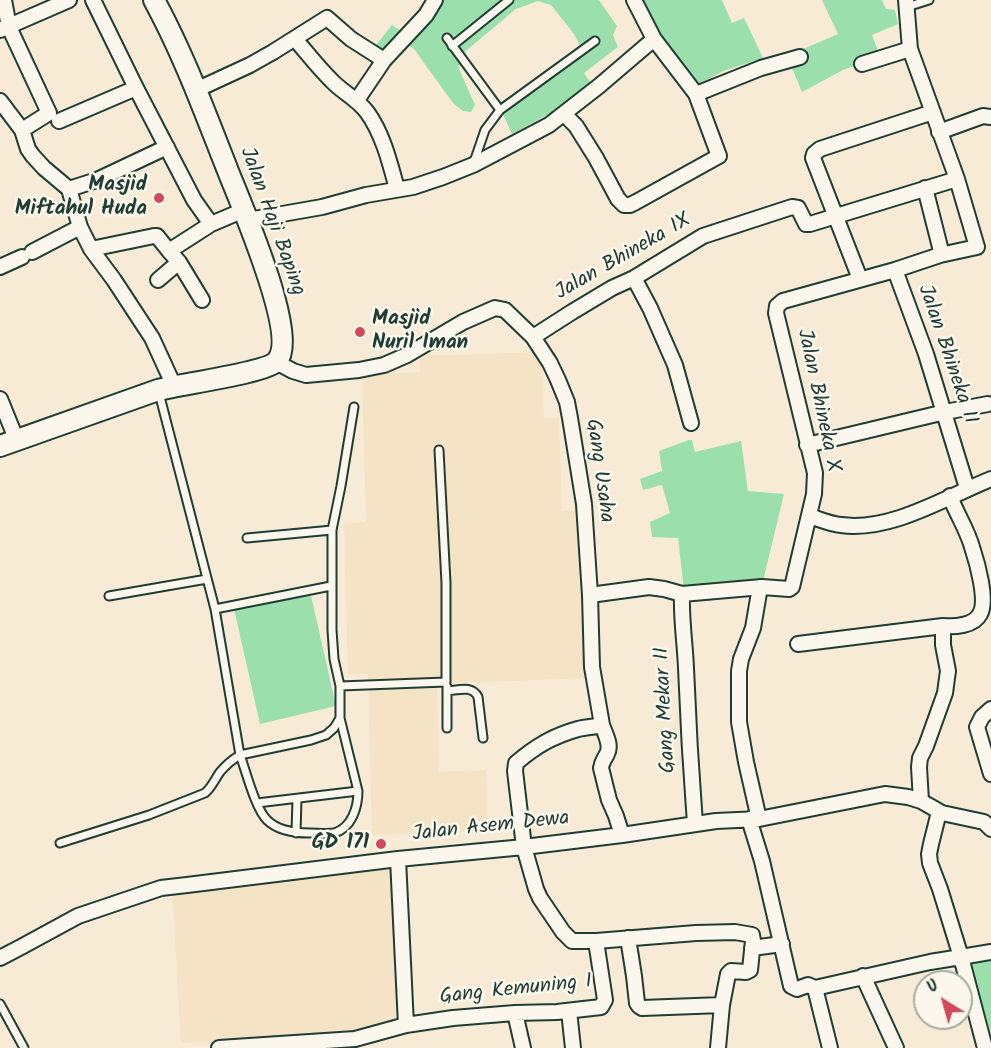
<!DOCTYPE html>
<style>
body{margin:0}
#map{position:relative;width:991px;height:1048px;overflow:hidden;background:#f7ebd6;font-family:Kalam,sans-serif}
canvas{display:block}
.north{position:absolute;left:913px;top:970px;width:60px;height:60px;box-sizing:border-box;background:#fbf7ec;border:2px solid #a3ada2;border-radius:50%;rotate:323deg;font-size:16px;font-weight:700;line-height:24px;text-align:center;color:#1f3d34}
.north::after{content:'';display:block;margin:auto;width:21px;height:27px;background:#d1495b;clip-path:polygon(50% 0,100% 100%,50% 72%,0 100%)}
</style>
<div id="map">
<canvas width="991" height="1048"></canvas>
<div class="north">U</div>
</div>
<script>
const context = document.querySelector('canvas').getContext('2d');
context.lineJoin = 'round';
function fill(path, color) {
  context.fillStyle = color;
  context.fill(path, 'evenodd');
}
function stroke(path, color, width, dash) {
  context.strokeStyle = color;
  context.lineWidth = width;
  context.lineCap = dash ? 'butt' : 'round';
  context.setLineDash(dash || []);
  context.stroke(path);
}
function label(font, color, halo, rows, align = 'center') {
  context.font = font + ' Kalam,sans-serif';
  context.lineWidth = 5;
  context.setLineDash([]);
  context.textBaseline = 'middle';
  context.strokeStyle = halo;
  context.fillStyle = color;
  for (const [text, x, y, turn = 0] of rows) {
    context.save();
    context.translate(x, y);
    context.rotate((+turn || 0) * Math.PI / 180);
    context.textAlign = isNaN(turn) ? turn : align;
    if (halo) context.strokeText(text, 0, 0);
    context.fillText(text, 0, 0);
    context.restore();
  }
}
const built = new Path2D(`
 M542 352 544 418H559L562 511 583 510 587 678 437 684 439 772 486 770 488 831 372 835 368 674H348L344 523 366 522 362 374 420 372V356Z
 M397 861 404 1022 349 1034 181 1043 172 888Z`);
const green = new Path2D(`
 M440 0H599L617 26 613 35 618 47 584 73 599 96 582 108 573 101 512 134 501 110 582 50 574 34 551 5 538 1 516 9 461 55 459 69 475 105 471 112 463 111 453 103 414 49 401 40 383 55 373 49 392 25 404 33Z
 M636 0H722L732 23 744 18 763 58 723 71 700 84 657 37Z
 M822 0H882L886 9 895 10 898 24 872 35 880 56 843 70 802 92 787 56 838 34Z
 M689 440H692L695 452 741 441 748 491 784 494 763 581 684 590 678 538 652 537 650 522 670 513 662 485 643 490 640 479 662 471 659 451Z
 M310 591 336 706 260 724 234 609Z
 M991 951V1033L969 961Z`);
const lane = new Path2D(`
 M907 7 929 0
 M447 38 500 110
 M452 46 509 0
 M474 162 485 130 500 110 595 41
 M159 393 215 609 240 755 311 740 326 735 334 728 340 718V686L334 659 332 630V530L341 486 354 407
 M247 538 332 530
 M109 596 207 579
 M215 609 331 586
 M340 686 446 682V583L439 450
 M447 687V728
 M447 691C459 690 472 685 478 697L483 738
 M340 718 358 791
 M296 833 297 799
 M60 843 149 815 205 793C212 787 215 779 220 772 226 765 233 759 240 755 246 771 255 808 267 820 278 831 295 833 310 833 317 833 327 834 334 833 352 828 358 807 358 791L257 803
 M0 1004 24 1048`);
const street = new Path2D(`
 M4 0 9 27 49 113 22 130
 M93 0 136 88 194 200 211 224
 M0 30 69 0
 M295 39C308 54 321 71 335 84 346 94 358 100 367 112 383 134 390 163 397 189
 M862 64 910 49
 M196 90 250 65 273 52 327 18 351 39 384 60
 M696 94 761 68 800 57
 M357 100 384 60 426 15 435 0
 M0 101 22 130 28 149 33 156 44 168 69 189 80 227 91 249 114 280 152 338 174 386
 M564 114 576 126 596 158 618 199 624 205H630L636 202 719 156 696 94 654 39 634 0
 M59 121 136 88
 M939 132 983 116 991 117
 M925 188 940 247V255
 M69 189 97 180 167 147
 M248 220 322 207 366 195 413 187 443 177 473 165 549 125 599 86 654 39
 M91 249 154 236H157L169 251 211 224 244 210
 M169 251 179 262 202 300
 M32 252 80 227
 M0 267 22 257
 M895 270 926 354 967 488
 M634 278 650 308 675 365 691 423
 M860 279 813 158 814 154 820 149 933 112
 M158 280 179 262
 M533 337 572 312 612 288 634 278 703 236 792 207 798 208 806 224H810L957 179
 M276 362 293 371 306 375 359 370 384 365 407 355 463 322 495 308 505 310 533 337 550 363 558 380 567 402 570 418 584 504 590 595 592 667 602 725C594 727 586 727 578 729 553 736 536 746 516 763L515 771 524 847 536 889 540 898 563 932 572 941H596L696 933 735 932 752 935 753 941 750 970 746 972 731 971 728 974 722 1005 718 1048
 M0 399 17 441
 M807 445 945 412 988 404
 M809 516C819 519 830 524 841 525 891 532 946 497 991 479
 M590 595 649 587 664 589 682 594
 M798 644 943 626
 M991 709 982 717 977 727 991 774
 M602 725C605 734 612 745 607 754 604 760 602 761 601 768L609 800 616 816 622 835
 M921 801 919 767 920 758 926 746 945 693 947 678 948 671 943 645V626C954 627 974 626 980 614 988 601 977 562 972 547 967 529 956 513 950 496
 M749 819 762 861 791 986 797 989 808 985 815 988
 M759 819 746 762 739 722V671L741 659 753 628 760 587
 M695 824C691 772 688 720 686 668 685 643 681 619 682 594L762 587 789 589 792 587 814 494 815 473 776 313 777 306 783 301 895 270 940 255 977 247 957 179 910 49 906 0
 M398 859 406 1025
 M628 938 634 976 637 1003 639 1006 642 1008 722 1005
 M752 948 782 944
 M0 958 21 947 78 916 161 888 187 885 398 859 524 847 622 835 716 821 759 819 885 794 908 797 921 801 942 813 984 822 991 829
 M863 976 896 1048
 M569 1011 573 1048
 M515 1013 523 1048
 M219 1048 355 1039 406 1025 453 1018 515 1013 557 1012 601 1007 605 1000 596 941
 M830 1048 815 988 930 962 961 957 940 889 930 863 929 854 931 844 939 812
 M985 1048 961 957 991 952`);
const secondary = new Path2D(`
 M0 446 158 390C180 384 266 373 277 361 299 335 240 202 228 171 205 113 184 55 154 0`);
const markers = [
 [159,198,6,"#d1495b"],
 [360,332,6,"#d1495b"],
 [381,844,6,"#d1495b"]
];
const poiNames = [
 ["Masjid",147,186],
 ["Miftahul Huda",147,210],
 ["Masjid",372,320,"left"],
 ["Nuril Iman",372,344,"left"],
 ["GD 171",369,844]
];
const streetNames = [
 ["Jalan Haji Baping",271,222,70],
 ["Jalan Bhineka IX",624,258,-30],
 ["Jalan Bhineka II",946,355,71],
 ["Jalan Bhineka X",817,401,78],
 ["Gang Usaha",598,471,82],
 ["Gang Mekar II",667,710,-93],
 ["Jalan Asem Dewa",491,828,-6],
 ["Gang Kemuning I",516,991,-6]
];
fill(built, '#f5e3c6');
fill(green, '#9be0ac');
stroke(lane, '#1f3d34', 11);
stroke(street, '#1f3d34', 18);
stroke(secondary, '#1f3d34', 24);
stroke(lane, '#fbf7ec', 7);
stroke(street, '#fbf7ec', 14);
stroke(secondary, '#fbf7ec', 20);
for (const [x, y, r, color] of markers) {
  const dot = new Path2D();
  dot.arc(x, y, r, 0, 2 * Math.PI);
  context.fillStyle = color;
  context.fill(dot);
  stroke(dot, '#fbf7ec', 2);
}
label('bold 21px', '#1f3d34', '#fbf7ec', poiNames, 'right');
label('21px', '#1f3d34', '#fbf7ec', streetNames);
</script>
